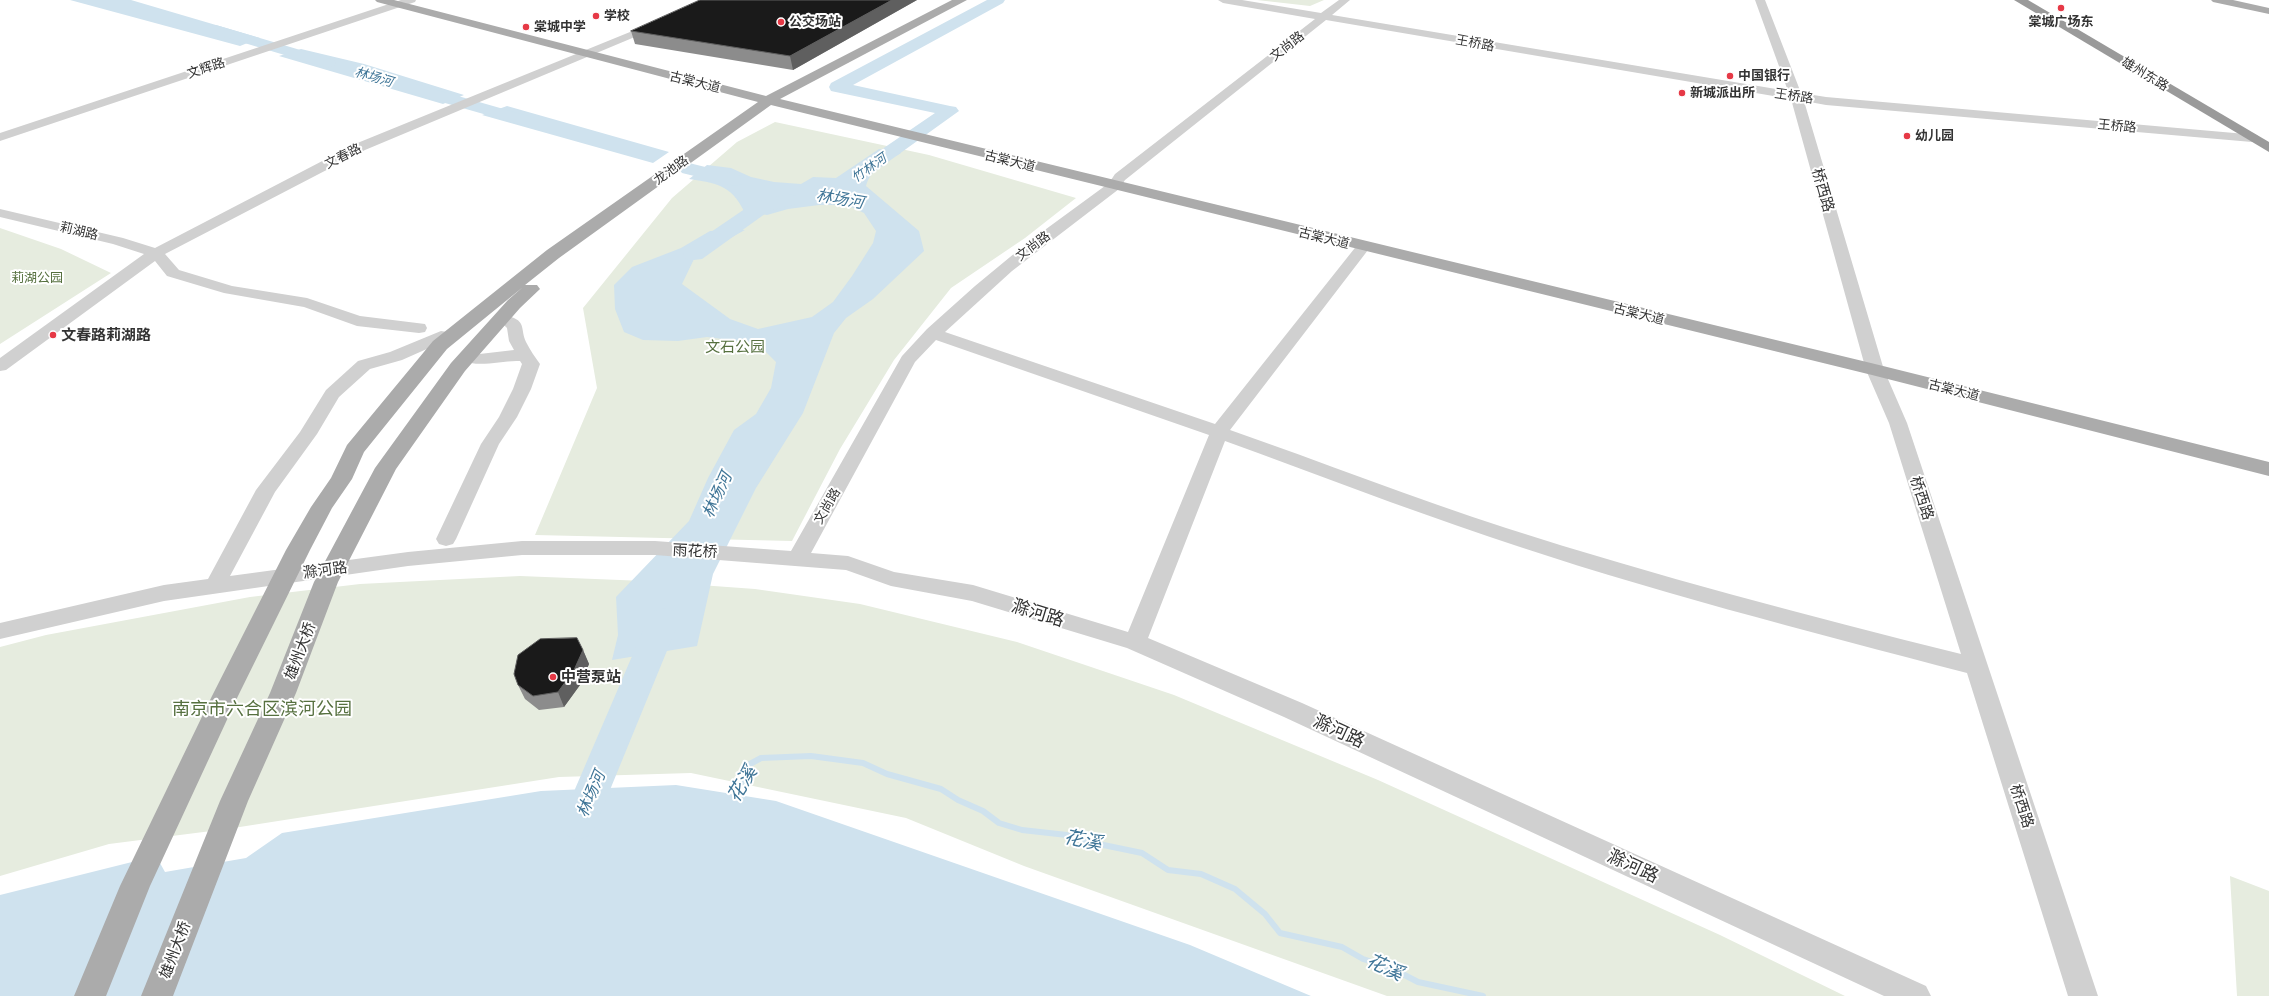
<!DOCTYPE html>
<meta charset="utf-8">
<style>
body{margin:0}
canvas{display:block;background:#fff}
</style>
<canvas width="2269" height="996"></canvas>
<script>
const context = document.querySelector('canvas').getContext('2d');
context.lineJoin = 'round';
function fill(path, color) {
  context.fillStyle = color;
  context.fill(path, 'evenodd');
}
function stroke(path, color, width, dash) {
  context.strokeStyle = color;
  context.lineWidth = width;
  context.lineCap = dash ? 'butt' : 'round';
  context.setLineDash(dash || []);
  context.stroke(path);
}
function label(font, color, halo, rows, align = 'center') {
  context.font = font + ' Commissioner,"Noto Sans SC",sans-serif';
  context.lineWidth = 4;
  context.setLineDash([]);
  context.textBaseline = 'middle';
  context.strokeStyle = halo;
  context.fillStyle = color;
  for (const [text, x, y, turn = 0] of rows) {
    context.save();
    context.translate(x, y);
    context.rotate((+turn || 0) * Math.PI / 180);
    context.textAlign = isNaN(turn) ? turn : align;
    if (halo) context.strokeText(text, 0, 0);
    context.fillText(text, 0, 0);
    context.restore();
  }
}
const green = new Path2D(`
 M1257 0H1324L1310 6Z
 M775 122 929 155 1076 198 1025 238 951 288 894 360 840 449 792 541 535 535 597 388 583 308 672 198 737 142Z
 M0 228 61 249 111 273 0 344Z
 M520 576 645 581 755 589 860 604 1017 642 1174 695 1378 780 1720 935 1845 996H1387L1024 866 906 818 691 773 559 777 227 829 109 844 0 876V647L46 635 250 597 360 584Z
 M2230 876 2269 891V996H2237Z`);
const water = new Path2D(`
 M70 0H131L260 38 240 46Z
 M301 49 364 64 464 95 443 104 279 56Z
 M507 106 669 152 653 163 482 115Z
 M879 149 901 153C886 162 871 168 866 186L919 231 924 251 873 299 846 318 834 333 803 413 756 488 713 574 697 646 612 660 618 635 616 597 689 521 708 478 734 430 756 414 771 388 776 362 763 349 738 341 707 337 678 341 643 340 624 332 615 309 614 285 632 267 681 248 710 231 745 230 695 257 682 284 730 319 758 329 812 317 833 302 852 276 873 243 876 231 864 213 847 205H819L788 209 767 215 744 211C731 185 716 183 689 179L707 165 731 168 751 177 774 182 801 184 813 177 836 178Z
 M676 785 776 801 1190 945 1311 996H0V895L156 856 165 872 246 858 282 833 541 791Z`);
const stream = new Path2D(`
 M734 799 750 764 761 758 811 756 863 763 887 774 941 789 958 800 983 811 999 823 1022 830 1067 835 1089 842 1142 853 1168 870 1201 874 1235 889 1265 914 1280 933 1342 947 1363 959 1391 968 1418 982 1483 996`);
const river = new Path2D(`
 M987 0H1005L1003 3 853 85 950 106 956 107 959 111 867 177 860 179 853 177 850 173 853 169 935 113 831 91 829 87 831 83Z
 M216 25 334 60 336 63 334 66 328 68 211 33 208 30 211 27Z
 M416 84 535 118 538 122 535 126 529 127 410 93 408 89 410 85Z
 M689 163 742 176 745 180 742 184 735 186 682 173 679 169 682 165Z
 M789 194 796 196 799 200 796 204 769 211 702 259 694 260 686 259 683 254 686 249 755 202Z
 M664 608 675 611 680 619 596 824 591 835 578 840 565 835 560 824 648 619 653 611Z`);
const minor = new Path2D(`
 M401 0H416L415 2 0 141V133Z
 M1218 0H1242L1321 13 1339 0H1350L1332 15 1788 91 1755 0H1765L1801 93 1826 97 2257 135 2259 138 2252 142 1826 105 1804 101 1884 370 1907 423 2098 996H2068L1967 673C1807 631 1646 590 1490 537 1401 507 1313 473 1225 441L1148 638 1302 703 1926 986 1931 996H1884L1284 717 1127 648 972 601 891 586 846 570 655 555H522L408 566 164 601 0 639V623L164 585 208 579 256 490 300 432 326 390 358 361 390 352 441 331 447 332 449 336 447 340 402 360 370 369 339 397 317 434 275 492 230 576 408 552 522 541H655L791 551 902 356 927 329 975 286 1027 243 1109 183 1115 174 1315 19 1223 3ZM1326 20 1791 99 1866 370 1889 423 1961 654C1808 616 1656 576 1506 528 1413 498 1322 462 1230 430L1368 250 1371 247 1368 244H1358L1215 424 945 332 1012 271 1119 189 1125 180ZM936 340 1209 435 1128 632 973 585 894 572 848 556 811 553 915 362Z
 M657 21 662 24 661 26 365 150 165 254 179 270 232 286 307 298 360 316 425 324 427 328 425 332 419 333 357 326 304 307 224 293 167 276 155 261 6 370 0 371V358L144 254 113 244 0 217V209L123 238 155 248 355 144Z
 M508 316C527 321 520 329 526 342 530 350 535 357 540 364L531 389 517 417 499 444 456 539 453 544 446 546 439 544 436 539 481 444 499 417 513 389 522 364 520 361C505 360 486 366 471 363L468 359 471 355 514 350 509 341 507 328 500 321 502 317Z`);
const major = new Path2D(`
 M375 0H394L766 96 952 0H967L780 99 1875 364 2269 462V476L1872 375 771 105 559 258 525 285H537L540 289 520 308 465 371 396 469 338 582 296 693 248 801 173 996H141L220 801 270 693 314 582 375 468 451 363 508 300 523 287 447 349 364 452 352 479 332 508 310 550 238 696 150 886 106 996H74L120 886 212 696 286 550 311 507 331 478 347 445 433 341 547 250 758 102 377 2Z
 M2211 0H2233L2269 8V14L2213 2Z`);
const highway = new Path2D(`
 M2014 0H2028L2269 142V152Z`);
const wall = new Path2D(`
 M917 0 793 70 635 44 631 31Z
 M583 650 589 664 580 685 564 707 539 710 525 699 518 685Z`);
const shadedWall = new Path2D(`
 M892 0H917L793 70 790 56Z
 M583 650 589 664 580 685 564 707 558 692Z`);
const building = new Path2D(`
 M700 0H892L790 56 631 31Z
 M577 638 583 650 574 670 558 692 533 696 518 685 514 674 518 655 540 639Z`);
const markers = [
 [2061,8,4,"#e63946"],
 [596,16,4,"#e63946"],
 [781,22,4,"#e63946"],
 [526,27,4,"#e63946"],
 [1730,76,4,"#e63946"],
 [1682,93,4,"#e63946"],
 [1907,136,4,"#e63946"],
 [53,335,4,"#e63946"],
 [553,677,4,"#e63946"]
];
const farPoinames = [
 ["学校",604,16],
 ["公交场站",789,22],
 ["棠城广场东",2061,22,"center"],
 ["棠城中学",534,27],
 ["中国银行",1738,76],
 ["新城派出所",1690,93],
 ["幼儿园",1915,136]
];
const farStreetnames = [
 ["王桥路",1475,43,10],
 ["文尚路",1287,46,-38],
 ["文辉路",206,68,-18],
 ["雄州东路",2145,74,31],
 ["古棠大道",695,82,14],
 ["王桥路",1794,96,8],
 ["王桥路",2117,126,5],
 ["文春路",343,156,-27],
 ["古棠大道",1010,161,14],
 ["龙池路",671,170,-36],
 ["莉湖路",79,231,13],
 ["古棠大道",1324,238,14],
 ["文尚路",1033,246,-37],
 ["古棠大道",1639,314,14],
 ["古棠大道",1954,390,14],
 ["文尚路",827,506,-60]
];
const farWaternames = [
 ["林场河",374,77,16],
 ["竹林河",869,168,-35]
];
const farParknames = [
 ["莉湖公园",37,278]
];
const streetNames = [
 ["桥西路",1823,190,74],
 ["桥西路",1922,498,72],
 ["雨花桥",695,551,3],
 ["滁河路",325,570,-8],
 ["雄州大桥",300,651,-69],
 ["桥西路",2022,806,72],
 ["雄州大桥",175,950,-69]
];
const poiNames = [
 ["文春路莉湖路",61,335],
 ["中营泵站",561,677]
];
const parkNames = [
 ["文石公园",735,347]
];
const waterNames = [
 ["林场河",840,199,10],
 ["林场河",717,495,-65],
 ["林场河",591,794,-67]
];
const nearStreetnames = [
 ["滁河路",1038,613,17],
 ["滁河路",1339,731,25],
 ["滁河路",1633,866,25]
];
const nearParknames = [
 ["南京市六合区滨河公园",262,709]
];
const nearWaternames = [
 ["花溪",742,784,-58],
 ["花溪",1083,840,12],
 ["花溪",1385,967,25]
];
fill(green, '#e6ecdf');
fill(water, '#cfe2ee');
stroke(stream, '#cfe2ee', 6);
fill(river, '#cfe2ee');
fill(minor, '#d0d0d0');
fill(major, '#ababab');
fill(highway, '#9a9a9a');
fill(wall, '#8c8c8c');
fill(shadedWall, '#5f5f5f');
fill(building, '#1a1a1a');
stroke(building, '#5f5f5f', 1);
for (const [x, y, r, color] of markers) {
  const dot = new Path2D();
  dot.arc(x, y, r, 0, 2 * Math.PI);
  context.fillStyle = color;
  context.fill(dot);
  stroke(dot, '#fff', 1.5);
}
label('bold 13px', '#333', '#fff', farPoinames, 'left');
label('13px', '#333', '#fff', farStreetnames);
label('italic 13px', '#3f7597', '#fff', farWaternames);
label('13px', '#56703f', '#fff', farParknames);
label('15px', '#333', '#fff', streetNames);
label('bold 15px', '#333', '#fff', poiNames, 'left');
label('15px', '#56703f', '#fff', parkNames);
label('italic 16px', '#3f7597', '#fff', waterNames);
label('18px', '#333', '#fff', nearStreetnames);
label('18px', '#56703f', '#fff', nearParknames);
label('italic 19px', '#3f7597', '#fff', nearWaternames);
</script>
